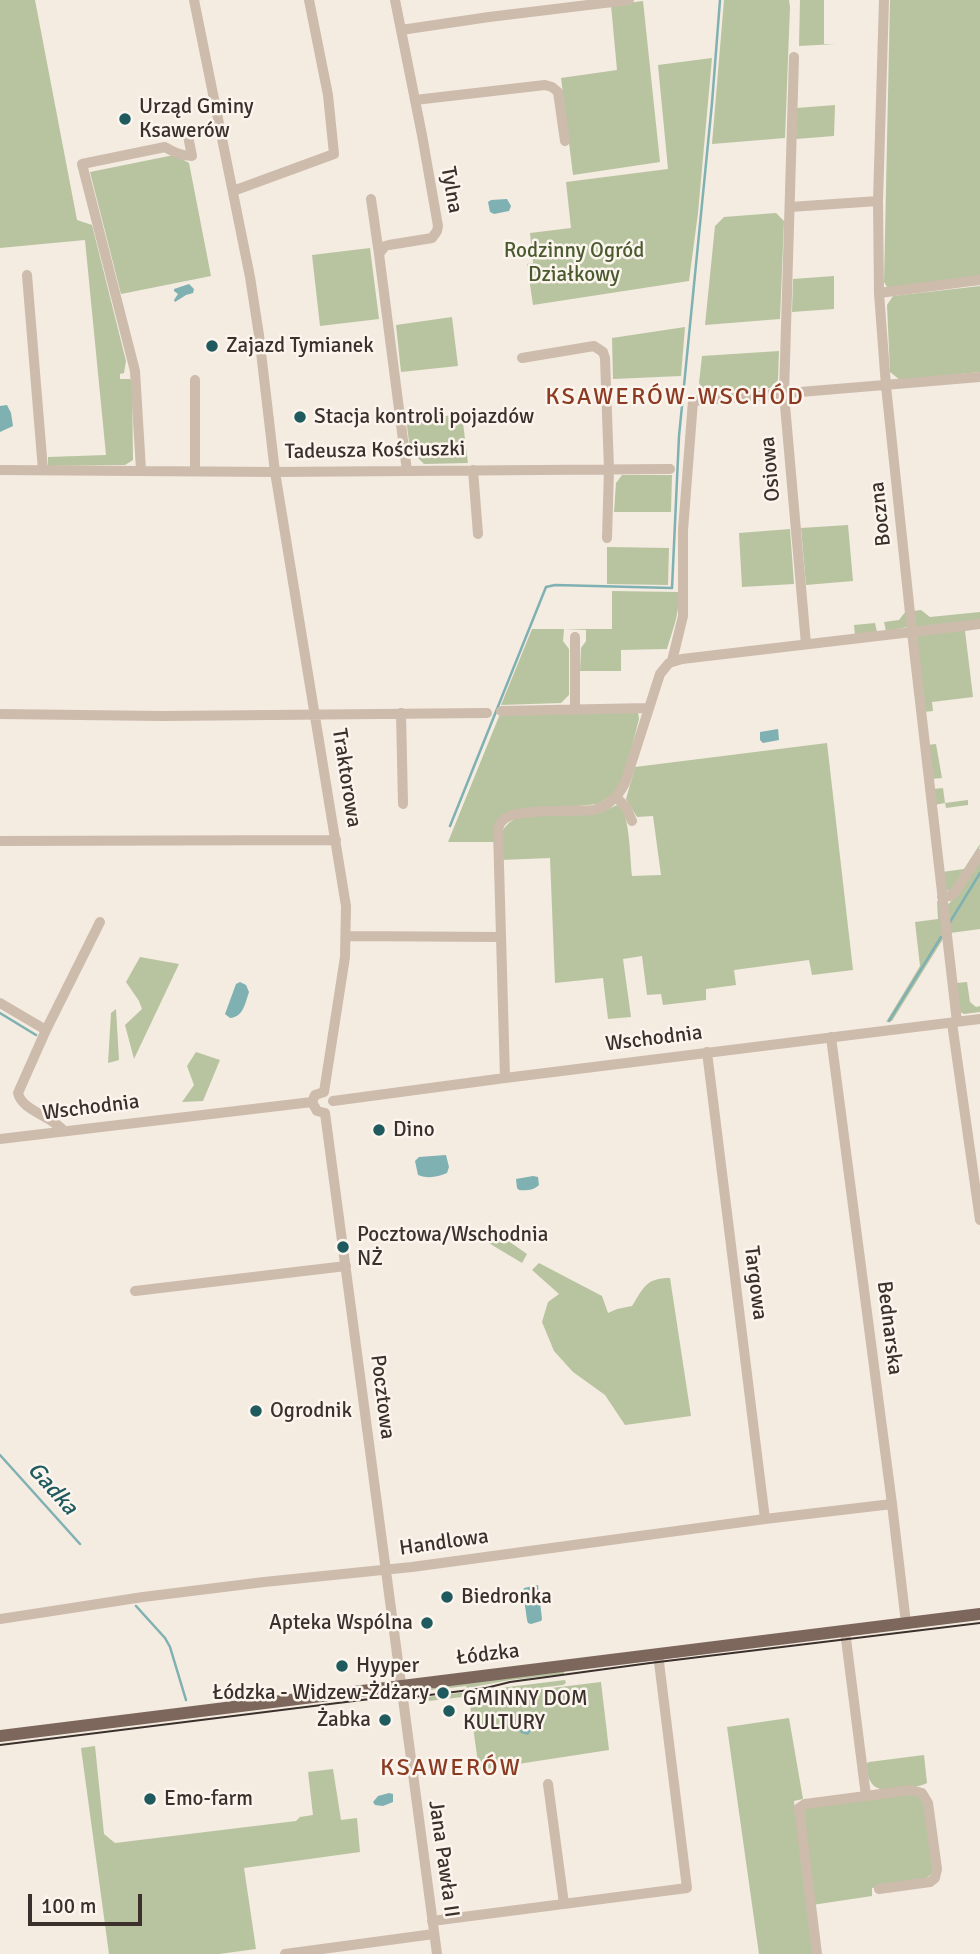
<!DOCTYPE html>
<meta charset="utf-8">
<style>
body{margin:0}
#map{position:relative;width:980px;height:1954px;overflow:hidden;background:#f4ebe1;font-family:Signika,sans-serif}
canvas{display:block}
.scale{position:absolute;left:28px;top:1894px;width:114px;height:32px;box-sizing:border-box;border:4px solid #3b302b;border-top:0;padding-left:9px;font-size:21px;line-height:24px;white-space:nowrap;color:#3b302b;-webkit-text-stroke:5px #fbf5ee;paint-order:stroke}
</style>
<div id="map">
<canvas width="980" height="1954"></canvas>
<div class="scale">100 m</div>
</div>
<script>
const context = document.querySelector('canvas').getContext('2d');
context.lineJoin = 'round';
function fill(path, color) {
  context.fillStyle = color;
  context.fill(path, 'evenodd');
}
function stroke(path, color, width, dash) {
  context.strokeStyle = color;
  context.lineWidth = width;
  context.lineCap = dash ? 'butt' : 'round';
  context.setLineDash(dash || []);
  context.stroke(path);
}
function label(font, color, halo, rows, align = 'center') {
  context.font = font + ' Signika,sans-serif';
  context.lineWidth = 5;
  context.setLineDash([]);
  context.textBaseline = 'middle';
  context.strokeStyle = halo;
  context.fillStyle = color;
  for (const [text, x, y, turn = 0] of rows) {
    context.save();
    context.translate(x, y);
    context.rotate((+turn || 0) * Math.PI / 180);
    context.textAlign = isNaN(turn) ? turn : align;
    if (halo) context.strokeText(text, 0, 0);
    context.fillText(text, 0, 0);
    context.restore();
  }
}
const green = new Path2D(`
 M0 0H35L77 220 92 225 126 361 124 373 120 374V379H130L132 382 133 460 125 465 48 466V457L106 455 85 240 0 248Z
 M724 0H789L790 7 785 138 712 144Z
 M800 0H824V44H836L799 46Z
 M890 0H980V277L891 288 887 287 884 282Z
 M643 1 660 162 573 175 561 78 617 70 611 5Z
 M712 58 698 213 689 281 533 305 527 264 533 263 530 233 571 228 566 182 668 169 658 65Z
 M835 105 834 136 796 139 797 108Z
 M174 155 189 163 211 276 121 294 90 172Z
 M776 213 784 221 780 319 705 325 715 226 724 217Z
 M370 248 379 319 320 326 312 255Z
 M834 276V309L792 312 793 279Z
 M980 286V372L900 380 890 372 887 305 893 296Z
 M452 317 458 366 401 372 396 325Z
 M685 327 681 376 613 379 612 338Z
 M779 351 778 380 770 388 705 393 699 383 702 356Z
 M462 415 468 463 424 464 410 450 406 418Z
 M622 475H672L671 512H614L616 483Z
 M848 525 853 581 806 585 801 528Z
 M790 529 794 584 742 587 739 533Z
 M607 547 669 548 668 585 607 584Z
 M612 591 678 592C681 610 672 632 667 649L621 650V702V671H580L581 648 586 641V630L564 629 563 641 569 649V695L561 703 501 705 532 629H612Z
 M921 610 930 617 980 612V622L918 628 916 626 913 611Z
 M906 611 908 627 886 631 884 622 899 620Z
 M875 623 877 632 855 635 854 625Z
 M969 628 970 630 965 631 973 697 932 702 933 711 924 712 917 636Z
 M638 712 639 719 624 777 617 792 598 804 506 813 494 842H448L500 714Z
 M827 743 853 970 812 975 809 960 734 970 736 985 706 989V1000L663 1005 661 994 647 995 642 956 623 959 631 1017 608 1019 603 978 555 983 550 858 501 860C502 837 496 828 519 817L604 811 619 804C630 815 630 859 632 876L661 875 653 816 637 817 626 799 635 767Z
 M936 744 942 778 931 779 927 745Z
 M943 788 945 803 968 800V805L946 808 945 803 934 805 933 789Z
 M980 844C978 861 961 878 950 891L945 890 942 872 964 869Z
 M980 860V929L950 933 946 907 959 892Z
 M937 901H939L943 939 892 1021 886 1022 920 966 915 922 938 919Z
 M140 957 179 964 134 1059 125 1025 142 1009 139 1001 126 982Z
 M967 982 970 1002 976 1007 980 1006V1012L964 1014 960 1012 956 983Z
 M116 1009 119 1060 108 1063 111 1013Z
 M196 1052 220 1060 203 1101 182 1102 194 1085 187 1066Z
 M497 1233 527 1254 522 1263 477 1236Z
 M539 1263 602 1296 608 1313 617 1309 632 1306C644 1287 646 1278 670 1278L691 1416 625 1425 605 1395 573 1372 554 1351 542 1322 548 1302 559 1294 532 1270Z
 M564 1671V1674L510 1680 467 1688 466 1686 450 1688 449 1687 426 1691V1688Z
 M565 1680 566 1683 563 1685 429 1701 427 1697Z
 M601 1682 609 1750 479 1770 469 1698Z
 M789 1718 803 1799 794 1801 814 1954H759L727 1727Z
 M95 1746 104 1834 115 1843 296 1821 300 1817 313 1815 308 1772 333 1769 341 1820 357 1818 360 1852 244 1868 256 1949 219 1954H109L81 1748Z
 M924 1755 927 1783 925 1784C918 1787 910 1787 902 1788 877 1792 870 1790 865 1764L869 1762Z
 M907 1793 919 1796 925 1804 933 1866C932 1871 933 1873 929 1876 920 1885 884 1886 872 1888V1896L812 1905 803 1811 806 1808Z`);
const water = new Path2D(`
 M507 199 511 206 509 211 494 214 490 212 488 202 491 200Z
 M189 284 194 289 193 293 186 295 175 302 174 300 178 294 174 291V289Z
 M7 405 11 413 13 426 0 432V406Z
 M778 729 779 740 763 743 760 740V732Z
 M240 982 246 985 249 992C245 1004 243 1017 230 1018L225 1014 236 984Z
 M446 1155 449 1167 447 1173C437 1177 429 1179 418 1175L415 1161 419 1157Z
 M533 1176 538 1177 539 1185C534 1190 526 1191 519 1190L517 1188 516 1179Z
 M538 1585 542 1619 541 1621 531 1624 528 1623 527 1620 523 1591 524 1588Z
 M534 1715 538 1720 528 1735 521 1733 518 1729 520 1723Z
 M389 1793 393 1794V1802L383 1806 375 1805 373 1802 378 1796Z`);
const stream = new Path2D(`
 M450 826 546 587 555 585 672 588 679 436 712 103 720 0
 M950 922 980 873
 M0 1013 36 1035
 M889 1021 941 937
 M0 1455 80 1544
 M136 1606 165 1638 170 1647 186 1700`);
const minor = new Path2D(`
 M194 0 250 277 259 335 275 472 346 906 345 957 324 1092
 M395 0 422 135 438 226 437 231 432 238 389 245 385 246 379 254 407 471
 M884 0 878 201 879 293 886 386 912 632 957 1022
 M401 30 489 17 629 0
 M794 57 784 394 806 644
 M415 100 545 85 552 87 558 92 565 141
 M233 191 334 154 328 95 309 0
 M371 199 379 254
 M790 207 878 201
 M27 275 43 470
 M879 293 980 280
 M522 358 594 346 603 352 605 358 609 469 607 538
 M195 380V470
 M0 470 275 472 670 469
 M141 470 135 371 82 164 165 147C174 152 181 156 192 156L188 136
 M473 470 478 534
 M575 637V709
 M672 661 683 616V530L693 401 980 377
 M501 711 649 708
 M401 713 403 804
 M0 714 162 716 487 713
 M616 797 626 807 632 821
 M0 841 336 840
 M942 897 950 896 955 892 980 854
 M347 936 500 937
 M0 1003 46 1030
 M952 1023 980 1220
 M831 1037 892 1504 906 1623
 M707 1052 765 1519
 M505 1078 498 830C499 826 499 823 503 820 514 808 575 812 594 810 609 806 618 797 625 783L660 674 669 663 682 659 980 624
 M324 1092 315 1095 312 1102 317 1111 325 1113
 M333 1101 505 1078 980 1019
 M325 1113 437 1954
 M64 1131C52 1116 22 1111 18 1093L46 1030 100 922
 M0 1139 312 1102
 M135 1291 346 1266
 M0 1619 143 1597 264 1582 412 1567 765 1519 892 1504
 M845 1631 866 1796 911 1790 922 1793 928 1803 937 1869 935 1878 930 1882 879 1889
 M548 1784 564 1904
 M432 1921 687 1888 658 1654
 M285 1954 434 1934
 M817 1954 799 1808 805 1804 866 1796`);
const major = new Path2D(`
 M0 1736 980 1614`);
const tram = new Path2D(`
 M0 1745 370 1699H397L486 1688 510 1682 650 1663 980 1623`);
const markers = [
 [125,119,7,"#1f5a5e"],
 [212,346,7,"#1f5a5e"],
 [300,417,7,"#1f5a5e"],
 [379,1130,7,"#1f5a5e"],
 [343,1247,7,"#1f5a5e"],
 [256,1411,7,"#1f5a5e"],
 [447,1597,7,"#1f5a5e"],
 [427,1623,7,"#1f5a5e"],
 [342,1666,7,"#1f5a5e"],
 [443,1693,7,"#1f5a5e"],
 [449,1711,7,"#1f5a5e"],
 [385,1720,7,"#1f5a5e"],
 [150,1799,7,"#1f5a5e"]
];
const poiNames = [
 ["Urząd Gminy",139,107],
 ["Ksawerów",139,131],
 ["Zajazd Tymianek",226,346],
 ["Stacja kontroli pojazdów",314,417],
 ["Dino",393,1130],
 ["Pocztowa/Wschodnia",357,1235],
 ["NŻ",357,1259],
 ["Ogrodnik",270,1411],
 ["Biedronka",461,1597],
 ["Apteka Wspólna",413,1623,"right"],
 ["Hyyper",356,1666],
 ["Łódzka - Widzew-Żdżary",429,1693,"right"],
 ["GMINNY DOM",463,1699],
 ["KULTURY",463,1723],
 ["Żabka",371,1720,"right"],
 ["Emo-farm",164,1799]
];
const streetNames = [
 ["Tylna",451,190,80],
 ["Tadeusza Kościuszki",375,451,-1],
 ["Osiowa",771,469,-95],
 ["Boczna",881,514,-96],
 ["Traktorowa",346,778,81],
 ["Wschodnia",654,1039,-7],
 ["Wschodnia",91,1108,-7],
 ["Targowa",755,1283,83],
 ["Bednarska",889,1328,83],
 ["Pocztowa",382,1397,83],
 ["Handlowa",444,1543,-8],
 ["Łódzka",488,1655,-7],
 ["Jana Pawła II",443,1859,82]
];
const parkNames = [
 ["Rodzinny Ogród",574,251],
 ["Działkowy",574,275]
];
const waterNames = [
 ["Gadka",52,1489,48]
];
const quarterNames = [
 ["KSAWERÓW-WSCHÓD",675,398],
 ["KSAWERÓW",451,1769]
];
fill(green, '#b8c4a0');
fill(water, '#7fb0b2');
stroke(stream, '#7fb0b2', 2.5);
stroke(minor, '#cdbbac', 10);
stroke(major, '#7d675c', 12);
stroke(tram, '#3b302b', 2);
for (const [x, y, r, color] of markers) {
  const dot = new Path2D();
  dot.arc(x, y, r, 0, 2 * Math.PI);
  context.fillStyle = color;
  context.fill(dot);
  stroke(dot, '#fbf5ee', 2.5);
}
label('21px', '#3b302b', '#fbf5ee', poiNames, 'left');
label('21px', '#3b302b', '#fbf5ee', streetNames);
label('21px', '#4a5a2e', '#fbf5ee', parkNames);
label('italic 23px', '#1f5a5e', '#fbf5ee', waterNames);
context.letterSpacing = '2px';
label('24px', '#8c3b22', '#fbf5ee', quarterNames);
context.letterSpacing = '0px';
</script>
